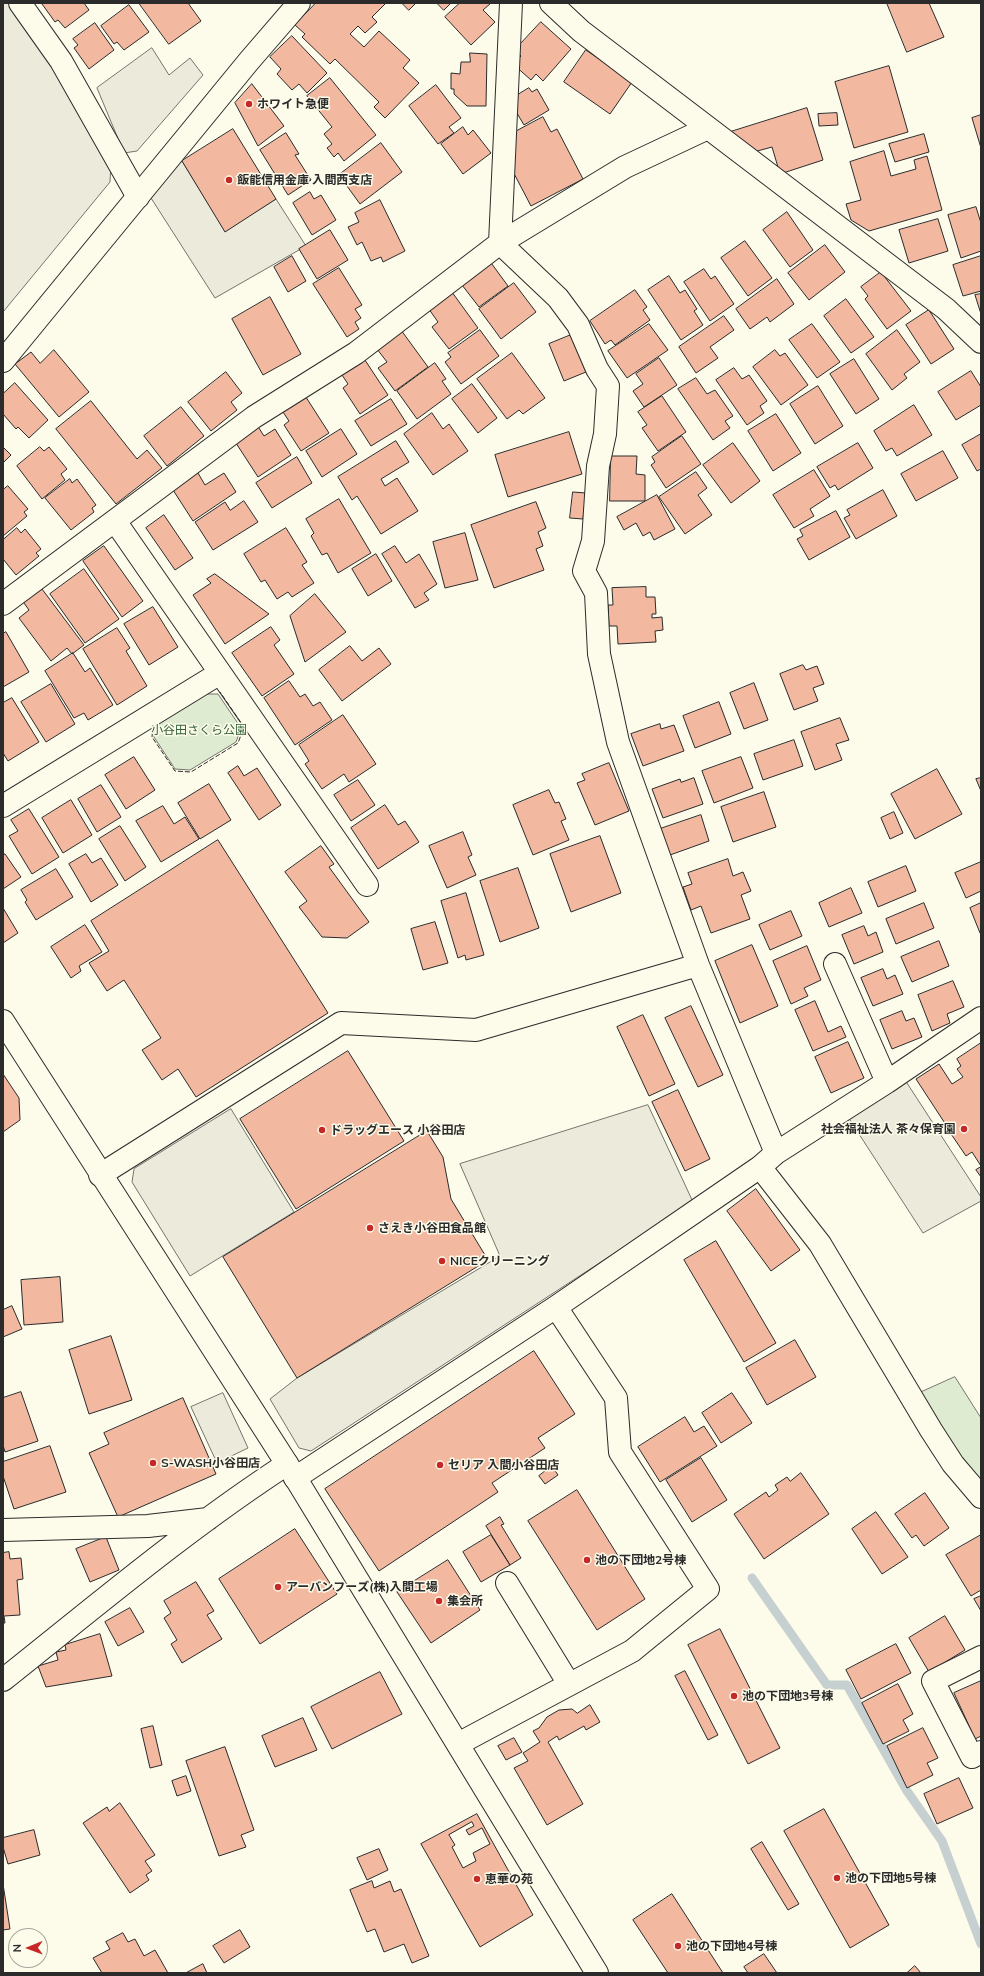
<!DOCTYPE html>
<meta charset="utf-8">
<style>
body{margin:0}
#map{position:relative;width:984px;height:1976px;overflow:hidden;background:#fdfbea;font-family:Mulish,sans-serif}
canvas{display:block}
.frame{position:absolute;inset:0;border:4px solid #2b2b2b;pointer-events:none}
.north{position:absolute;left:8px;top:1928px;width:40px;height:40px;box-sizing:border-box;background:#fdfbea;border:1px solid #a9a89e;border-radius:50%;rotate:269deg;font-size:11px;font-weight:700;line-height:16px;text-align:center;color:#2b2b2b}
.north::after{content:'';display:block;margin:auto;width:14px;height:18px;background:#c62828;clip-path:polygon(50% 0,100% 100%,50% 72%,0 100%)}
</style>
<div id="map">
<canvas width="984" height="1976"></canvas>
<div class="frame"></div>
<div class="north">N</div>
</div>
<script>
const context = document.querySelector('canvas').getContext('2d');
context.lineJoin = 'round';
function fill(path, color) {
  context.fillStyle = color;
  context.fill(path, 'evenodd');
}
function stroke(path, color, width, dash) {
  context.strokeStyle = color;
  context.lineWidth = width;
  context.lineCap = dash ? 'butt' : 'round';
  context.setLineDash(dash || []);
  context.stroke(path);
}
function label(font, color, halo, rows, align = 'center') {
  context.font = font + ' Mulish,"Noto Sans JP",sans-serif';
  context.lineWidth = 3;
  context.setLineDash([]);
  context.textBaseline = 'middle';
  context.strokeStyle = halo;
  context.fillStyle = color;
  for (const [text, x, y, turn = 0] of rows) {
    context.save();
    context.translate(x, y);
    context.rotate((+turn || 0) * Math.PI / 180);
    context.textAlign = isNaN(turn) ? turn : align;
    if (halo) context.strokeText(text, 0, 0);
    context.fillText(text, 0, 0);
    context.restore();
  }
}
const green = new Path2D(`
 M202 694H218L241 728 236 742 190 770 175 769 154 737V724Z
 M955 1377 981 1418V1493L915 1395Z`);
const parking = new Path2D(`
 M3 3H8L62 72 111 162 110 182 3 312Z
 M152 48 169 75 190 58 203 75 137 151 124 153 97 88Z
 M182 161 225 231 276 199 306 246 215 298 151 198Z
 M905 1080 981 1197V1201L923 1233 848 1117Z
 M648 1105 693 1202 311 1451 299 1448 270 1399 297 1378 500 1256 460 1164Z
 M231 1109 294 1212 190 1276 132 1182 134 1169Z
 M223 1393 248 1448 217 1463 191 1407Z`);
const stream = new Path2D(`
 M752 1578 827 1685H847L907 1791 942 1841 981 1944`);
const building = new Path2D(`
 M43 3H84L89 10 65 28 58 20 55 22 42 4Z
 M139 3H188L201 21 169 44Z
 M316 3H386L372 17 377 22 365 33 358 26 350 34 364 47 379 31 410 60 403 68 419 83 385 118 374 107 379 102 335 59 330 64 302 37 305 34 295 25Z
 M402 3H416L409 10Z
 M437 3H451L444 10Z
 M460 3H491L483 10 495 22 471 45 445 17Z
 M887 3H929L944 37 907 52Z
 M129 5 149 32 124 50 117 42 114 44 101 26Z
 M541 22 571 49 543 81 536 74 531 80 513 64 521 56 515 50Z
 M95 23 114 50 89 69 74 48 78 45 73 39Z
 M292 36 327 73 307 93 299 84 292 90 277 74 281 69 270 57Z
 M586 50 632 82 610 114 564 82Z
 M470 53 487 54 486 106H467L454 94V89H451V73L460 74 461 62H470Z
 M889 66 908 132 854 148 835 82Z
 M330 78 376 135 344 161 338 153 334 157 327 148 332 144 324 134 332 127 307 96Z
 M252 84 284 126 258 146 235 103Z
 M436 85 461 118 449 127 454 133 438 144 409 106Z
 M529 88 532 92 537 89 549 110 524 125 511 103 518 99 516 96Z
 M807 108 823 160 780 174 772 147 750 153 727 133Z
 M837 113 838 125 819 126 818 114Z
 M981 115V148L972 118Z
 M543 117 551 132 557 129 583 179 531 206 509 164 513 133Z
 M463 127 468 135 473 130 491 153 463 174 441 144Z
 M233 129 276 199 225 232 182 161Z
 M286 133 299 154 295 155 311 180 288 195 260 150Z
 M924 134 929 152 895 162 889 144Z
 M381 143 402 172 360 204 339 175Z
 M884 151 891 176 916 169 914 160 927 156 942 210 869 231 851 220 846 204 861 200 850 162Z
 M310 192 314 199 321 195 336 220 312 235 293 203Z
 M380 200 405 251 383 262 381 257 371 261 362 242 357 245 348 227 359 222 355 213Z
 M976 207 981 223V251L961 258 948 215Z
 M787 212 813 250 790 267 763 230Z
 M938 219 948 251 909 263 899 230Z
 M330 230 348 260 317 279 299 249Z
 M745 241 772 278 748 296 721 258Z
 M825 245 845 272 809 300 788 273Z
 M292 256 306 281 288 292 274 267Z
 M486 256 508 286 479 307 462 285Z
 M981 256V291L963 296 953 265Z
 M339 268 362 305 355 309 361 318 355 322 359 329 347 337 313 284Z
 M704 269 711 279 715 276 734 304 710 321 684 282Z
 M881 272 911 311 887 329 865 299 868 296 861 287Z
 M669 276 680 293 685 290 697 309 694 311 703 325 681 340 648 290Z
 M777 279 794 304 770 322 767 317 750 329 736 309Z
 M514 283 536 312 501 339 479 309Z
 M449 288 478 328 449 349 432 327 438 322 426 305Z
 M635 290 647 307 643 310 650 320 615 345 611 340 605 344 590 321Z
 M981 294V314L975 295Z
 M270 297 301 354 263 375 232 319Z
 M846 299 874 337 851 353 824 316Z
 M929 310 954 349 931 364 906 325Z
 M724 316 734 330 710 347 718 358 696 373 679 347Z
 M649 324 668 350 627 378 608 351Z
 M812 324 840 362 817 378 789 340Z
 M401 330 428 367 395 391 378 368 387 362 377 349Z
 M480 330 499 356 461 384 445 362 451 357 448 353Z
 M897 330 920 362 904 374 907 378 892 390 866 354Z
 M571 335 586 372 564 381 549 344Z
 M54 350 89 392 59 417 15 364 31 352 40 363Z
 M775 350 780 356 785 353 808 385 781 405 753 367Z
 M512 353 545 398 523 414 519 410 507 419 477 379Z
 M361 354 388 395 360 414 343 388 348 384 338 369Z
 M659 358 677 385 644 407 633 391 643 384 636 374Z
 M854 359 879 399 856 414 830 374Z
 M435 363 446 379 442 381 451 394 417 419 397 391Z
 M734 368 742 379 749 375 767 401 760 406 764 413 747 425 716 380Z
 M971 371 981 387V405L956 420 938 392Z
 M226 372 242 393 231 402 237 410 211 431 188 402Z
 M696 378 707 394 715 390 733 416 725 421 730 428 713 440 678 389Z
 M15 383 48 420 29 438 18 427 16 429 3 414V394Z
 M472 384 497 418 478 433 452 399Z
 M818 386 843 426 815 444 790 404Z
 M302 391 329 433 301 451 284 425 289 421 279 406Z
 M662 396 686 432 658 451 642 428 647 425 638 412Z
 M391 399 407 424 371 446 355 421Z
 M91 401 137 459 147 450 162 468 116 504 56 429Z
 M914 405 932 435 897 456 892 448 886 451 874 431Z
 M181 407 204 436 167 466 144 436Z
 M432 413 443 429 449 424 468 451 433 475 404 434Z
 M776 414 801 453 773 471 748 431Z
 M257 425 264 436 275 429 291 455 258 477 234 440Z
 M341 429 357 454 322 477 306 451Z
 M569 432 582 474 508 497 495 455Z
 M981 434V469L977 471 962 445Z
 M682 436 701 464 666 488 651 465 655 462 652 457Z
 M396 441 409 462 381 479 385 486 397 478 418 511 381 534 357 496 352 500 338 477Z
 M733 443 760 481 731 503 703 465Z
 M858 443 873 468 838 490 835 485 830 488 817 467Z
 M3 447 11 455 3 463Z
 M40 447 44 451 49 447 67 469 61 474 65 480 42 499 17 466Z
 M943 451 958 478 916 501 901 474Z
 M611 456H637L636 474 645 475V501H610Z
 M297 457 312 483 272 508 256 483Z
 M814 470 830 496 810 509 814 516 794 528 773 495Z
 M696 472 707 488 698 495 712 515 685 534 659 497Z
 M198 473 205 485 224 473 236 492 193 521 173 490Z
 M70 479 72 483 77 479 96 505 92 508 94 512 71 530 45 498Z
 M8 486 28 509 24 512 27 516 3 536V490Z
 M883 490 897 516 856 539 844 518 850 515 847 510Z
 M573 492 586 493 583 519 570 518Z
 M657 495 675 529 654 540 650 532 643 536 636 523 624 530 617 517Z
 M339 499 371 553 338 573 327 553 322 555 311 536 314 533 306 519Z
 M244 501 258 522 213 550 195 522 225 502 230 510Z
 M536 502 546 528 538 532 543 546 536 549 544 570 494 588 471 525Z
 M836 511 850 537 809 560 797 539 803 536 800 530Z
 M164 515 193 558 175 570 146 528Z
 M17 528 21 533 25 529 41 549 36 553 39 556 16 575 3 559V540Z
 M286 528 307 562 302 565 314 583 292 597 288 592 277 599 265 580 261 582 244 554Z
 M465 533 478 580 445 588 433 542Z
 M104 546 143 601 122 617 83 561Z
 M395 546 406 563 419 554 437 584 424 593 429 600 415 608 382 554Z
 M376 554 392 581 368 596 352 569Z
 M84 569 119 619 85 643 50 594Z
 M215 574 269 614 225 644 193 595 211 583 207 579Z
 M39 585 84 645 72 654 67 648 51 661 19 618 29 610 21 599Z
 M646 587V597H655L656 614H652V618L662 617 663 630 655 631 656 642 618 644 617 626H609L608 605H613L612 588Z
 M315 594 346 632 305 662 290 616Z
 M153 607 178 647 149 665 124 624Z
 M271 627 280 640 274 645 294 674 262 696 232 653Z
 M117 628 130 648 126 651 147 686 117 705 83 649Z
 M6 632 29 672 3 687V634Z
 M350 646 362 661 379 648 391 664 342 701 319 670Z
 M73 653 85 672 90 668 113 705 88 720 84 713 74 718 45 671Z
 M803 665 806 670 817 666 824 684 813 688 818 701 794 710 780 674Z
 M289 681 300 697 305 694 313 706 320 702 332 720 295 745 264 698Z
 M754 683 768 720 744 729 730 693Z
 M51 684 75 724 46 742 21 702Z
 M12 698 39 742 8 761 3 753V703Z
 M719 702 731 734 695 748 683 716Z
 M343 715 376 764 349 782 344 774 322 789 305 764 309 761 299 745Z
 M840 718 849 740 836 744 842 760 815 770 801 732Z
 M660 724 661 729 674 725 684 751 643 766 631 734Z
 M794 740 803 766 763 780 754 754Z
 M134 757 155 790 126 809 105 775Z
 M741 757 753 788 714 803 702 771Z
 M609 763 629 811 595 825 577 783 585 780 582 774Z
 M238 766 244 776 257 768 281 805 259 820 228 773Z
 M937 769 962 814 915 839 891 794Z
 M694 778 703 804 663 818 652 789 680 779 681 782Z
 M981 778V791L976 779Z
 M358 780 375 805 351 821 334 795Z
 M209 784 231 820 200 839 178 803Z
 M101 785 121 817 97 832 78 799Z
 M549 790 555 803 559 802 566 819 561 821 569 840 533 855 513 805Z
 M764 792 776 827 733 842 721 807Z
 M71 800 92 835 63 853 42 818Z
 M385 805 398 825 405 821 419 842 378 869 351 828Z
 M163 806 174 824 185 817 199 839 161 862 136 821Z
 M29 809 59 857 32 874 9 836 18 831 11 820Z
 M894 812 903 833 890 839 881 818Z
 M701 815 709 841 670 855 660 829Z
 M120 826 146 867 125 881 99 839Z
 M463 832 472 855 468 857 476 875 447 888 429 846Z
 M600 836 621 893 571 912 550 854Z
 M218 840 328 1013 196 1097 178 1069 162 1080 142 1050 161 1038 124 980 107 991 89 963 109 951 91 921Z
 M321 846 334 864 329 867 369 922 347 938 322 937 299 907 307 901 285 872Z
 M3 854H5L21 877 3 889Z
 M86 854 92 863 101 858 118 885 91 902 69 864Z
 M728 859 733 876 743 872 751 891 741 895 750 919 711 933 701 906 691 910 683 887 692 884 688 873Z
 M981 862V891L966 898 955 873Z
 M906 866 916 891 878 907 868 882Z
 M518 868 539 928 500 942 480 881Z
 M56 869 73 897 36 920 25 902 27 900 21 890Z
 M851 888 862 913 829 927 819 903Z
 M466 893 484 955 466 960 465 955 458 958 441 901Z
 M924 903 934 928 896 944 886 919Z
 M981 903V932L980 933 970 908Z
 M3 908 18 933 3 943Z
 M791 911 802 936 770 950 759 925Z
 M435 922 448 963 423 970 411 929Z
 M85 925 102 952 79 966 81 971 71 978 51 947Z
 M864 926 868 936 876 932 883 952 854 964 842 935Z
 M939 941 949 966 912 982 901 957Z
 M752 945 778 1006 740 1023 715 961Z
 M807 946 821 980 804 988 808 996 791 1004 773 961Z
 M883 969 887 979 895 975 903 994 873 1006 861 978Z
 M953 981 964 1007 947 1014 950 1023 932 1031 918 995Z
 M815 1001 828 1032 841 1026 846 1037 813 1051 795 1010Z
 M691 1006 723 1075 698 1087 665 1018Z
 M902 1011 906 1021 914 1018 922 1037 892 1049 880 1020Z
 M643 1015 675 1084 649 1096 617 1027Z
 M848 1042 864 1078 831 1093 815 1057Z
 M981 1043V1166L972 1152 966 1156 949 1131 955 1127 954 1124 948 1128 916 1079 939 1064 952 1084 963 1077 957 1069 961 1066 957 1059Z
 M348 1051 404 1141 296 1209 240 1119Z
 M3 1074 19 1098 20 1120 3 1132Z
 M678 1090 710 1159 685 1171 652 1102Z
 M427 1131 443 1157 451 1199 488 1260 297 1378 223 1257Z
 M981 1167V1177L976 1170Z
 M756 1189 800 1250 771 1271 727 1211Z
 M716 1241 776 1343 744 1362 684 1260Z
 M60 1277 63 1322 24 1325 21 1280Z
 M12 1306 22 1329 3 1337V1310Z
 M111 1336 132 1400 89 1414 69 1350Z
 M795 1340 816 1377 767 1405 746 1368Z
 M534 1351 575 1414 538 1438 545 1448 492 1483 498 1492 379 1571 325 1489Z
 M21 1392 38 1441 5 1452 3 1445V1398Z
 M732 1393 752 1423 721 1443 702 1413Z
 M183 1398 216 1474 118 1517 89 1453 109 1444 104 1433Z
 M685 1417 694 1432 704 1426 717 1446 660 1482 638 1447Z
 M50 1446 66 1492 14 1509 3 1476V1462Z
 M701 1458 727 1500 692 1522 666 1480Z
 M552 1466 558 1475 545 1484 539 1476Z
 M801 1473 829 1514 764 1559 734 1514 766 1492 769 1497 778 1490 775 1485 787 1477 790 1481Z
 M577 1490 645 1599 597 1630 528 1521Z
 M925 1493 949 1528 924 1546 916 1535 912 1538 895 1514Z
 M876 1512 908 1557 882 1574 852 1529Z
 M500 1517 504 1524 501 1525 521 1558 510 1565 486 1526Z
 M295 1529 337 1594 260 1644 219 1579Z
 M491 1535 510 1565 481 1582 463 1552Z
 M981 1535V1590L971 1596 946 1555Z
 M106 1537 119 1570 90 1582 76 1549Z
 M9 1552 10 1559 21 1558 23 1579 17 1580 20 1615 4 1616 5 1623H3V1553Z
 M448 1560 480 1610 431 1643 397 1592Z
 M196 1582 214 1611 207 1615 222 1639 182 1663 171 1644 177 1640 164 1618 171 1613 164 1601Z
 M981 1596V1611L974 1599Z
 M130 1608 144 1632 118 1646 105 1622Z
 M945 1616 965 1650 929 1672 909 1638Z
 M720 1629 780 1748 748 1764 688 1645Z
 M100 1634 112 1676 46 1687 38 1666 58 1660 56 1652 66 1650 65 1645Z
 M896 1644 911 1673 861 1699 846 1670Z
 M685 1671 718 1735 708 1740 675 1676Z
 M380 1672 402 1714 332 1749 311 1707Z
 M981 1681V1736L975 1739 954 1693Z
 M898 1684 913 1714 903 1720 909 1731 883 1744 862 1703Z
 M590 1705 600 1722 586 1730 584 1726 559 1740 557 1736 548 1742 583 1804 547 1825 514 1768 528 1761 523 1753 540 1742 533 1731 539 1728 547 1717 559 1710 572 1709 577 1713Z
 M303 1718 317 1750 275 1767 262 1736Z
 M153 1726 162 1765 150 1768 141 1729Z
 M923 1728 938 1758 927 1763 933 1775 907 1788 887 1746Z
 M514 1738 522 1752 506 1760 498 1746Z
 M225 1747 254 1830 241 1835 246 1847 219 1856 186 1761Z
 M186 1776 191 1791 177 1796 172 1781Z
 M959 1778 973 1808 937 1824 924 1794Z
 M120 1803 155 1855 145 1861 152 1871 146 1875 149 1880 130 1893 83 1823 107 1807 109 1811Z
 M824 1809 889 1925 850 1948 784 1831Z
 M477 1814 533 1915 480 1947 421 1844Z
 M472 1822 474 1826 466 1830 469 1835 482 1828 490 1844 473 1853 476 1861 463 1868 452 1847 455 1845 449 1835Z
 M34 1830 40 1855 8 1864 3 1847V1838Z
 M762 1842 799 1904 788 1910 751 1849Z
 M379 1849 388 1870 367 1880 357 1858Z
 M372 1881 374 1888 390 1881 394 1892 401 1889 429 1956 412 1963 404 1944 384 1952 375 1929 367 1932 350 1890Z
 M3 1884 10 1929 3 1930Z
 M672 1894 723 1973H668L633 1920Z
 M240 1930 250 1947 224 1963 213 1946Z
 M123 1933 128 1942 135 1939 144 1956 155 1950 168 1973H102L93 1958 110 1949 106 1942Z
 M764 1954 777 1973H748L744 1967Z
 M203 1964 207 1973H186Z
 M915 1966 921 1973H907Z`);
const street = new Path2D(`
 M20 3 61 61 138 197
 M511 3 500 243 558 298 578 325 597 369 608 386 605 434 598 466 593 541 584 571 596 593 599 654 618 742 698 965 776 1153
 M551 3 581 31 946 309 981 342
 M115 521 367 885
 M3 604 254 417 356 353 500 243 625 167 708 128
 M3 806 220 673
 M835 964 887 1082
 M760 1167 820 1244 931 1430 953 1464 981 1497
 M100 1175 341 1023 476 1030 698 965
 M295 1478 556 1307 760 1167 776 1153 887 1082 981 1018
 M3 1530 148 1526 208 1519
 M507 1583 569 1684
 M981 1657 933 1681 972 1757 981 1752
 M3 1680C96 1606 187 1529 287 1464
 M458 1744 632 1651 708 1589 620 1452 616 1398 556 1307`);
const secondary = new Path2D(`
 M3 361 249 61 299 3
 M3 1021 287 1464 597 1973`);
const fence = new Path2D(`
 M153 725 152 737 175 771 191 772 238 743 244 727 220 692`);
const markers = [
 [249,104,4,"#c62828"],
 [229,180,4,"#c62828"],
 [964,1129,4,"#c62828"],
 [322,1130,4,"#c62828"],
 [370,1228,4,"#c62828"],
 [442,1261,4,"#c62828"],
 [153,1463,4,"#c62828"],
 [440,1465,4,"#c62828"],
 [587,1560,4,"#c62828"],
 [278,1587,4,"#c62828"],
 [439,1601,4,"#c62828"],
 [734,1696,4,"#c62828"],
 [837,1878,4,"#c62828"],
 [477,1879,4,"#c62828"],
 [678,1946,4,"#c62828"]
];
const poiNames = [
 ["ホワイト急便",257,104],
 ["飯能信用金庫 入間西支店",237,180],
 ["社会福祉法人 茶々保育園",956,1129,"right"],
 ["ドラッグエース 小谷田店",330,1130],
 ["さえき小谷田食品館",378,1228],
 ["NICEクリーニング",450,1261],
 ["S-WASH小谷田店",161,1463],
 ["セリア 入間小谷田店",448,1465],
 ["池の下団地2号棟",595,1560],
 ["アーバンフーズ(株)入間工場",286,1587],
 ["集会所",447,1601],
 ["池の下団地3号棟",742,1696],
 ["池の下団地5号棟",845,1878],
 ["恵華の苑",485,1879],
 ["池の下団地4号棟",686,1946]
];
const parkNames = [
 ["小谷田さくら公園",199,730]
];
fill(green, '#deebd1');
stroke(green, '#74746e', 1);
fill(parking, '#eceadb');
stroke(parking, '#74746e', 1);
stroke(stream, '#c7d0d0', 9);
fill(building, '#f2b8a0');
stroke(building, '#2b2b2b', 1);
stroke(street, '#2b2b2b', 24);
stroke(secondary, '#2b2b2b', 24);
stroke(street, '#fdfbea', 22);
stroke(secondary, '#fdfbea', 22);
stroke(fence, '#2b2b2b', 1, [5, 2]);
for (const [x, y, r, color] of markers) {
  const dot = new Path2D();
  dot.arc(x, y, r, 0, 2 * Math.PI);
  context.fillStyle = color;
  context.fill(dot);
  stroke(dot, '#fdfbea', 1.5);
}
label('bold 12px', '#2b2b2b', '#fdfbea', poiNames, 'left');
label('12px', '#34623c', '#fdfbea', parkNames);
</script>
